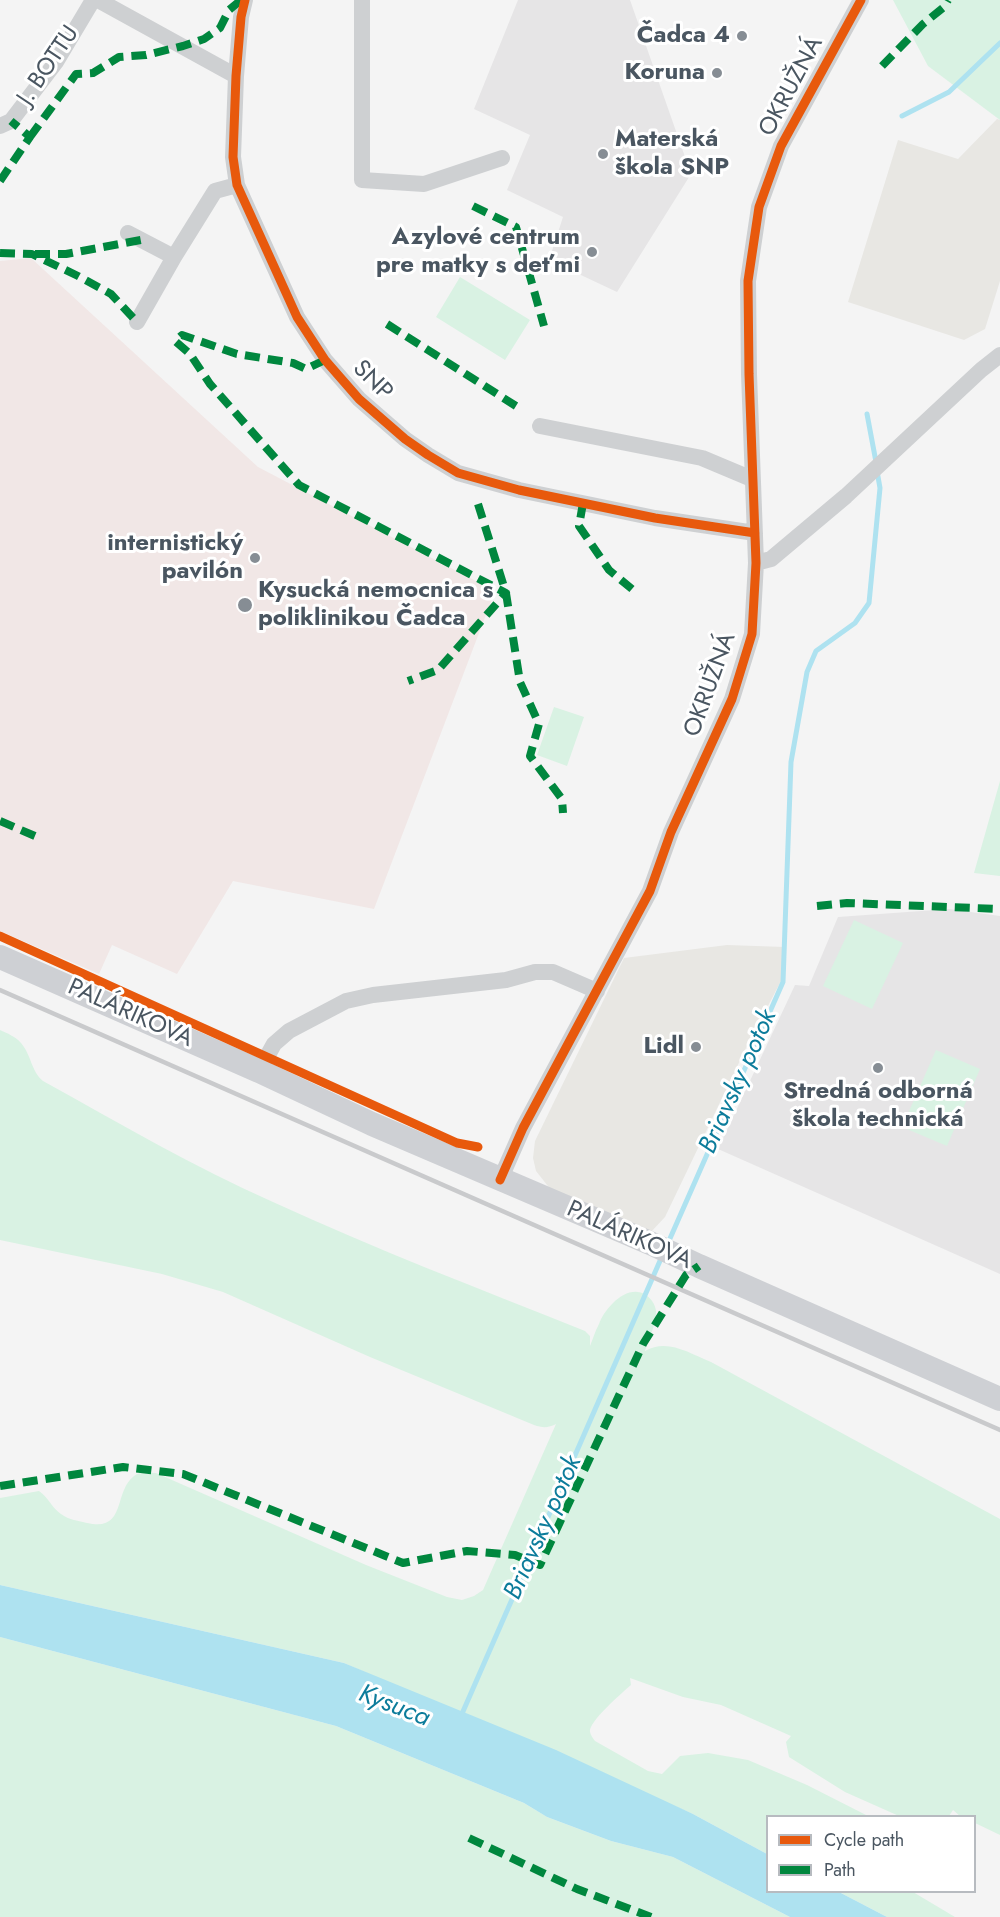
<!DOCTYPE html>
<meta charset="utf-8">
<style>
body{margin:0}
#map{position:relative;width:1000px;height:1917px;overflow:hidden;background:#f4f4f4;font-family:Jost,sans-serif}
canvas{display:block}
.legend{position:absolute;left:766px;top:1815px;width:210px;height:78px;box-sizing:border-box;background:#fff;border:2px solid #b7bbc0;margin:0;padding:8px 10px;list-style:none;font-size:18px;color:#4a5661}
.legend li{display:flex;align-items:center;gap:12px;height:30px}
.legend b{width:30px;border:2px solid #b7bbc0}
</style>
<div id="map">
<canvas width="1000" height="1917"></canvas>
<ul class="legend">
<li><b style="height:8px;background:#e8590c"></b>Cycle path</li>
<li><b style="height:8px;background:#00873e"></b>Path</li>
</ul>
</div>
<script>
const context = document.querySelector('canvas').getContext('2d');
context.lineJoin = 'round';
function fill(path, color) {
  context.fillStyle = color;
  context.fill(path, 'evenodd');
}
function stroke(path, color, width, dash) {
  context.strokeStyle = color;
  context.lineWidth = width;
  context.lineCap = dash ? 'butt' : 'round';
  context.setLineDash(dash || []);
  context.stroke(path);
}
function label(font, color, halo, rows, align = 'center') {
  context.font = font + ' Jost,sans-serif';
  context.lineWidth = 6;
  context.setLineDash([]);
  context.textBaseline = 'middle';
  context.strokeStyle = halo;
  context.fillStyle = color;
  for (const [text, x, y, turn = 0] of rows) {
    context.save();
    context.translate(x, y);
    context.rotate((+turn || 0) * Math.PI / 180);
    context.textAlign = isNaN(turn) ? turn : align;
    if (halo) context.strokeText(text, 0, 0);
    context.fillText(text, 0, 0);
    context.restore();
  }
}
const commercial = new Path2D(`
 M997 119 1000 120V281L985 329 964 340 848 302 898 140 958 159Z
 M727 945 785 947 781 981 746 1048 665 1217 651 1232 551 1190 536 1171 533 1158 535 1141 624 958Z`);
const education = new Path2D(`
 M518 0H630L691 174 617 292 549 260 563 217 507 190 530 135 474 109Z
 M949 909 1000 916V1274L718 1149 795 985 809 986 838 917Z`);
const medical = new Path2D(`
 M31 258 258 467 495 591 374 909 233 881 177 974 112 945 99 974 0 931V261Z`);
const green = new Path2D(`
 M893 0H1000V120L928 66Z
 M460 277 530 320 505 360 436 317Z
 M554 707 584 717 567 766 537 755Z
 M1000 781V876L974 873Z
 M854 920 903 943 872 1009 823 986Z
 M0 1030C7 1033 16 1037 21 1043 31 1054 31 1071 43 1081 119 1123 194 1167 273 1202 375 1249 480 1289 585 1331L590 1336V1346C593 1339 595 1331 599 1324 605 1308 627 1283 646 1295 652 1299 657 1307 656 1315 655 1327 648 1340 645 1351 667 1338 689 1353 711 1362L1000 1519V1835L975 1823 974 1816H960L953 1810 949 1816H899L845 1792 789 1757 786 1742 791 1736 721 1705 683 1697 630 1678 631 1685C623 1692 588 1722 590 1732 591 1736 593 1738 595 1741L648 1771 662 1774 680 1756 708 1753 748 1760 807 1785 868 1816H768L767 1854 693 1814 344 1663 0 1585V1498L39 1491C48 1497 52 1508 61 1514 69 1520 79 1521 87 1523 127 1532 113 1492 134 1476 140 1471 149 1473 156 1473L366 1565 447 1597 462 1600 474 1596 483 1590 556 1424C548 1428 543 1428 534 1425L370 1357 223 1292 162 1274 0 1240Z
 M936 1050 980 1069 947 1146 902 1127Z
 M0 1637 336 1726 524 1803 547 1817 611 1841 673 1857 790 1917H0Z
 M839 1892H913L955 1917H887Z`);
const water = new Path2D(`
 M0 1585 344 1663 556 1750 693 1814 767 1854 768 1892H839L887 1917H790L673 1857 611 1841 547 1817 524 1803 336 1726 0 1637Z`);
const stream = new Path2D(`
 M902 116 949 92 1000 43
 M867 414 876 462
 M668 1243 783 982 791 762 807 672 816 651 855 623 869 603 880 488 877 471
 M461 1716 663 1254`);
const minor = new Path2D(`
 M98 0 236 76
 M245 0 241 17 236 76 233 157 237 185 297 317 325 360 359 399 405 439 428 455 458 473 519 490 655 518 755 533
 M362 0V180L424 184 502 158
 M0 126 11 121 56 62 93 0
 M128 233 174 257
 M137 322 174 257 215 191 237 185
 M540 426 702 458 752 479
 M756 563 771 559 846 496 981 370 1000 355
 M259 1071 274 1044 289 1031 346 1001 373 995 506 980 535 972H553L597 991
 M500 1180 523 1128 650 891 671 832 732 699 752 634 756 563 749 374 748 281 759 207 781 146 861 0`);
const secondary = new Path2D(`
 M0 957 259 1071 372 1124 650 1243 699 1266 1000 1399`);
const rail = new Path2D(`
 M0 990 1000 1430`);
const quiet = new Path2D(`
 M882 66 923 24 944 7 948 0
 M30 137 76 74 93 73 119 57 146 55 183 46 204 39 220 28 229 10 241 0
 M0 181 30 137 11 121
 M473 206 516 227 544 326
 M0 253 32 254 78 276 111 294 137 322
 M35 254H66L141 240
 M387 324 516 406
 M325 360 306 369 293 363 237 354 182 335 175 341 190 354 210 384 299 485 506 593 438 670 408 681
 M583 503 579 526 609 570 632 589
 M478 504 506 593 520 682 539 724 530 756 562 799 563 813
 M0 821 35 836
 M817 906 847 903 1000 909
 M0 1486 123 1467 183 1474 403 1563 467 1551 515 1555 540 1565 643 1344 686 1275 699 1266
 M469 1838 577 1889 651 1917`);
const cycleway = new Path2D(`
 M245 0 241 17 236 76 233 157 237 185 297 317 325 360 359 399 405 439 428 455 458 473 519 490 655 518 755 533
 M0 936 457 1143 478 1147
 M500 1180 523 1128 650 891 671 832 732 699 752 634 756 563 749 374 748 281 759 207 781 146 861 0`);
const markers = [
 [742,36,6,"#868d94"],
 [717,73,6,"#868d94"],
 [603,154,6,"#868d94"],
 [592,252,6,"#868d94"],
 [255,558,6,"#868d94"],
 [245,605,8,"#868d94"],
 [696,1047,6,"#868d94"],
 [878,1068,6,"#868d94"]
];
const poiNames = [
 ["Čadca 4",730,36],
 ["Koruna",705,73],
 ["Materská",615,140,"left"],
 ["škola SNP",615,168,"left"],
 ["Azylové centrum",580,238],
 ["pre matky s deťmi",580,266],
 ["internistický",243,544],
 ["pavilón",243,572],
 ["Kysucká nemocnica s",258,591,"left"],
 ["poliklinikou Čadca",258,619,"left"],
 ["Lidl",684,1047],
 ["Stredná odborná",878,1092,"center"],
 ["škola technická",878,1120,"center"]
];
const streetNames = [
 ["J. BOTTU",49,66,-56],
 ["OKRUŽNÁ",792,87,-62],
 ["SNP",372,381,45],
 ["OKRUŽNÁ",711,685,-70],
 ["PALÁRIKOVA",130,1014,24],
 ["PALÁRIKOVA",629,1236,24]
];
const waterNames = [
 ["Briavsky potok",739,1082,-66],
 ["Briavsky potok",544,1528,-66],
 ["Kysuca",394,1707,21]
];
fill(commercial, '#e8e7e3');
fill(education, '#e6e5e6');
fill(medical, '#f1e7e6');
fill(green, '#d9f2e3');
fill(water, '#aee2f0');
stroke(stream, '#aee2f0', 5);
stroke(minor, '#ced0d2', 16);
stroke(secondary, '#ced0d4', 24);
stroke(rail, '#c9cacc', 4.5);
stroke(quiet, '#00873e', 8, [15, 8]);
stroke(cycleway, '#e8590c', 9);
for (const [x, y, r, color] of markers) {
  const dot = new Path2D();
  dot.arc(x, y, r, 0, 2 * Math.PI);
  context.fillStyle = color;
  context.fill(dot);
  stroke(dot, '#fff', 2);
}
label('bold 24px', '#4a5661', '#fff', poiNames, 'right');
label('24px', '#4a5661', '#fff', streetNames);
label('italic 26px', '#0c7c9b', '#fff', waterNames);
</script>
